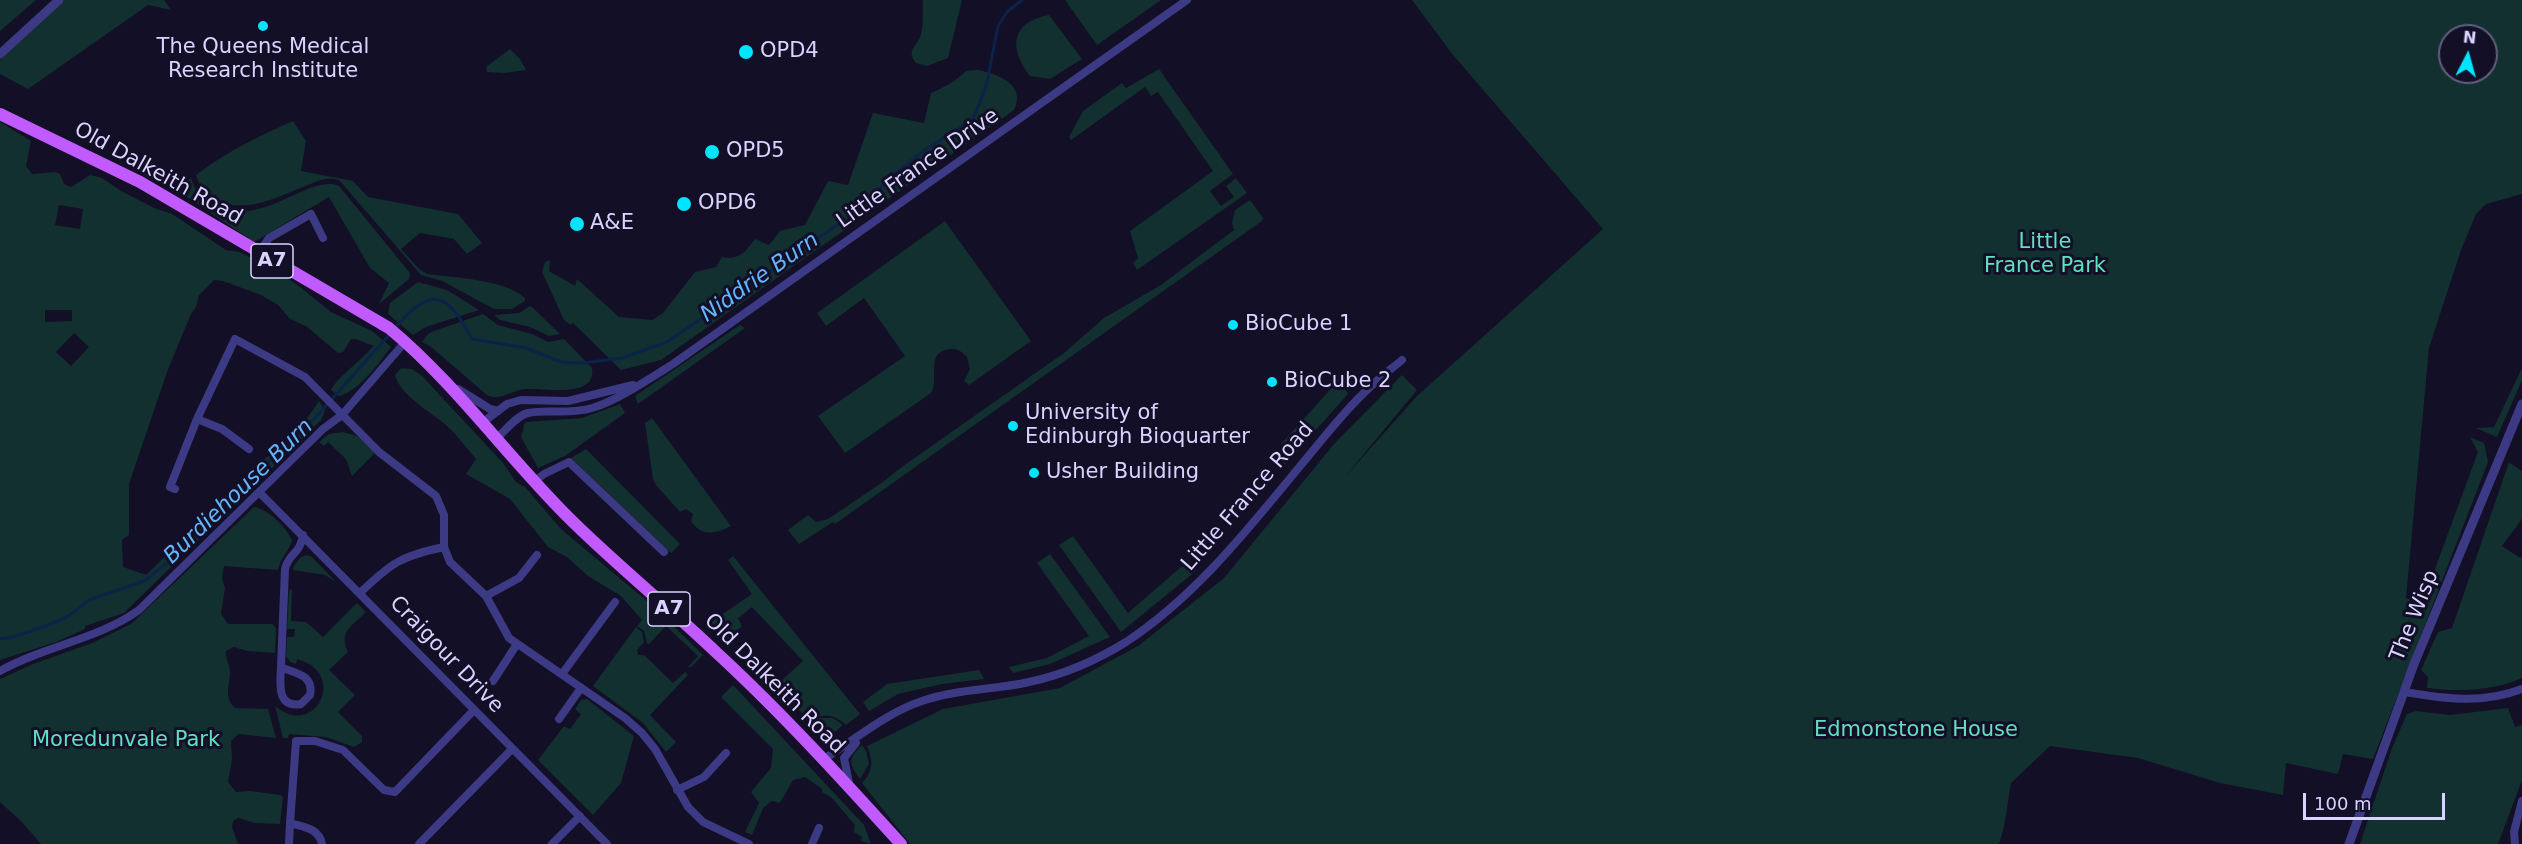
<!DOCTYPE html>
<style>
body{margin:0}
#map{position:relative;width:2522px;height:844px;overflow:hidden;background:#130f26;font-family:"DejaVu Sans",sans-serif}
canvas{display:block}
.north{position:absolute;left:2438px;top:24px;width:60px;height:60px;box-sizing:border-box;background:#130f26;border:2px solid #625e7d;border-radius:50%;rotate:6deg;font-size:16px;font-weight:700;line-height:24px;text-align:center;color:#d9d4ff}
.north::after{content:'';display:block;margin:auto;width:21px;height:27px;background:#00e5ff;clip-path:polygon(50% 0,100% 100%,50% 72%,0 100%)}
.scale{position:absolute;left:2303px;top:793px;width:142px;height:27px;box-sizing:border-box;border:3px solid #d9d4ff;border-top:0;padding-left:8px;font-size:18px;line-height:21px;white-space:nowrap;color:#d9d4ff;-webkit-text-stroke:4px #130f26;paint-order:stroke}
</style>
<div id="map">
<canvas width="2522" height="844"></canvas>
<div class="north">N</div>
<div class="scale">100 m</div>
</div>
<script>
const context = document.querySelector('canvas').getContext('2d');
context.lineJoin = 'round';
function fill(path, color) {
  context.fillStyle = color;
  context.fill(path, 'evenodd');
}
function stroke(path, color, width, dash) {
  context.strokeStyle = color;
  context.lineWidth = width;
  context.lineCap = dash ? 'butt' : 'round';
  context.setLineDash(dash || []);
  context.stroke(path);
}
function label(font, color, halo, rows, align = 'center') {
  context.font = font + ' "DejaVu Sans",sans-serif';
  context.lineWidth = 6;
  context.setLineDash([]);
  context.textBaseline = 'middle';
  context.strokeStyle = halo;
  context.fillStyle = color;
  for (const [text, x, y, turn = 0] of rows) {
    context.save();
    context.translate(x, y);
    context.rotate((+turn || 0) * Math.PI / 180);
    context.textAlign = isNaN(turn) ? turn : align;
    if (halo) context.strokeText(text, 0, 0);
    context.fillText(text, 0, 0);
    context.restore();
  }
}
const green = new Path2D(`
 M0 0H36L0 31Z
 M64 0H164L171 10 148 5 28 89 0 74V60Z
 M923 0H962L948 58 927 66 916 63C905 50 918 46 921 34 924 24 922 11 923 0Z
 M1065 0H1161L1097 45Z
 M1412 0H2522V194L2486 204 2476 214 2461 250 2429 348 2406 598 2422 604 2478 452 2470 437 2484 443 2488 462 2373 759 2343 754 2338 774 2286 763 2283 795 2220 783 2138 758 2050 746 2011 783 2004 827 1999 844H910L862 783C874 770 873 761 867 746L943 709 1060 688 1138 646 1224 578 1334 444 1402 375 1417 390 1344 478 1417 396 1603 229 1453 55ZM2450 36H2486V72H2450Z
 M1049 15 1082 59 1050 79 1030 76C1008 48 1011 22 1049 15Z
 M510 49 520 59 526 70 504 73 487 72 486 67Z
 M1159 69 1233 174 1210 191 1221 206 1234 197 1226 186 1236 178 1247 193 1137 270 1133 263 1138 258 1130 231 1213 171 1158 92 1151 96 1145 87 1071 140 1069 137 1083 111 1122 83 1126 88Z
 M978 70C997 74 1027 84 1014 110L661 360 621 370 573 323 570 325 564 320 542 272 545 262 550 260 549 271 575 286 577 279 619 317 652 320 663 313 695 272 716 267 722 257C739 261 746 251 755 239L769 245 780 231 805 225 828 181 848 185 873 113 924 123 931 93C945 87 956 81 966 71Z
 M293 121 306 141 301 171 353 181 368 197 458 214 482 243 467 254 454 239 420 233 401 249 419 269 427 274C455 278 504 279 525 298V301L512 309H494L442 281 421 275 339 180C324 176 316 182 303 187 276 198 244 214 216 200 205 195 199 187 196 175 226 152 259 136 293 121Z
 M0 122 31 141 26 166 32 174 55 172 60 174 64 184 71 187 90 175 102 178 121 191 154 208 172 214 226 250 239 252 266 265 296 284 331 312 372 331 391 347C379 363 359 391 339 396L331 390C339 375 363 360 374 345 366 345 360 338 351 339L343 352 338 353 306 326 290 319 278 305 261 295 223 281 214 280 199 295 196 307 191 314 167 372 129 484V535L122 540 123 567 146 575 308 417 319 401 325 410 321 420 124 613 85 626V629L56 642 0 660ZM59 205 83 209 80 229 55 225ZM45 310H72V321L45 322ZM74 333 89 347 71 366 56 352Z
 M191 178C195 191 202 200 214 206 263 229 309 173 339 186L410 273 409 279 379 304 389 283 370 268 329 197 254 242 175 189Z
 M1250 200 1263 218 1262 221 835 524 833 522 799 544 788 530 808 515 816 522 828 519 880 484 906 464 1064 353 1104 318 1161 285 1234 230 1232 223 1235 210Z
 M945 221 1031 341 969 385 964 381 970 369 967 357C962 352 957 348 950 349 924 351 940 380 931 393L845 453 818 416 905 356 864 298 826 326 817 313Z
 M418 282 447 290 479 310 426 327 413 335 388 314 390 303Z
 M530 306 532 307 560 334 549 336 530 327 500 320 494 315 519 313Z
 M483 314 498 325 532 334 548 342 564 339 592 368C597 399 544 388 527 389 513 389 500 402 487 395L430 346 422 342 428 334 434 331Z
 M740 325 745 328 638 404 635 396Z
 M401 368 412 369 422 376 503 463 516 482 525 487 561 529 654 607 703 655 691 667H688L698 656 666 626 649 644 647 643 644 631 637 626 642 620 621 596 588 576 567 557 548 547 510 499 466 474 476 459C469 451 462 442 455 434 437 413 403 401 395 375Z
 M2522 368V380L2497 437 2476 428 2494 427Z
 M1339 380 1348 394 1281 469V444Z
 M620 404 625 413 565 456 538 468 521 437 524 427 523 426 526 422 582 418Z
 M652 418 731 526C715 534 701 537 691 521L693 514 686 509 680 512 656 485 653 479 645 423Z
 M343 432 357 436 375 453 352 476 346 459 328 442 324 446 319 442 329 434Z
 M586 449 680 544 671 553 571 458Z
 M2509 462 2522 471V519L2502 546 2520 558 2522 557V678C2493 691 2458 692 2427 688L2428 677 2421 670 2438 632 2452 628Z
 M254 507C269 510 286 527 292 540 289 552 280 558 278 570L224 566 222 578 225 588 221 614 228 624H272L276 628 275 653 247 651 234 647 226 651C225 658 229 663 230 671 230 685 223 697 235 708L268 709 276 738 238 734 231 741 232 759 228 782 236 792 250 791 281 795 283 797 280 824 255 823 238 818 233 821 232 827 238 844H41L22 822 0 802V679L33 664 92 643 131 624Z
 M1073 536 1128 613 1189 560 1197 570 1121 632 1059 545Z
 M1050 554 1110 637 1050 664 1013 673 1009 667 1047 658 1089 636 1037 563Z
 M307 555 312 557 336 582 325 575 293 570V567L301 557Z
 M733 556 860 714 846 725C838 718 828 712 818 718H833L843 725 830 736 821 735 811 724 814 720 811 722 796 707 771 690 803 661 752 607 738 618 742 626 729 639 721 640 708 624 752 594 728 560Z
 M292 589 291 621 306 622 323 637 357 603 366 612C352 626 338 632 348 652L329 670 355 695 338 712 362 736V742L354 747 326 737 289 734 288 738H283L275 706C315 740 349 673 297 659L296 664 290 662 286 656 287 637H294L295 629H287L289 590Z
 M636 627 642 632 644 642 637 650 638 655H644L673 683 685 672 688 675 650 715 676 742 666 752 643 723 593 686Z
 M979 670 984 679 942 684 898 694 869 711 863 702 887 684Z
 M733 685 864 825 871 844 861 841 862 837 854 832 855 825 832 798 822 792V789L805 777 793 780 780 803 772 801 763 808 752 835 745 832 759 803 751 792 771 768 773 749 721 697Z
 M587 699 634 736 621 783 593 815 538 760 564 726 570 729 581 714 575 709 581 700Z
 M2508 708 2515 727 2522 725V780L2498 844H2360L2392 748 2407 714 2416 711 2450 715Z
 M862 745 866 751 869 764 860 779C849 763 847 760 862 745Z`);
const stream = new Path2D(`
 M394 329C431 286 446 290 472 339L526 348 561 362 583 363 622 358 667 342 868 204 887 180 925 150 973 119 986 87 998 26 1008 11 1022 0
 M0 639 14 637 48 625 69 616 89 600 144 581 193 543 270 460 314 419 390 334`);
const minor = new Path2D(`
 M259 253 269 238 311 214 323 238
 M458 389 490 409 498 411
 M197 419 222 429 249 449
 M482 423 507 404 521 400 568 401 633 385
 M496 439C505 431 516 416 528 413 547 409 569 415 592 408 616 401 651 378 673 364L1187 0
 M534 482 544 474 569 462 664 552
 M175 489 170 487 197 419 235 339 305 377 379 452 436 496 444 515V547L450 562 486 596 509 638 625 718 642 733 655 749 688 807 703 822 749 844
 M259 492 607 844
 M360 593C391 563 401 556 444 547
 M486 596 519 578 537 555
 M281 667 285 569C289 552 300 555 303 535
 M281 667C295 674 314 674 310 695L301 704C277 708 280 685 281 667Z
 M0 671C44 646 97 640 139 610L323 429 342 415 405 342
 M562 674 615 602
 M493 681 517 644
 M2405 692C2445 699 2483 704 2522 689
 M559 719 581 688
 M824 759C856 739 886 713 922 701 956 689 994 690 1029 682 1062 675 1097 660 1126 642 1196 596 1248 529 1301 465 1323 439 1343 412 1367 390 1378 379 1390 370 1402 360
 M849 783 844 758 856 743
 M677 790 704 777 726 753
 M290 823 296 741H315L343 750 384 790 395 792 474 710
 M289 844 290 823C303 827 319 828 322 844
 M419 844 512 749
 M552 844 580 816
 M812 844 819 828
 M2515 844 2514 832 2522 801`);
const tertiary = new Path2D(`
 M0 54 59 0
 M2349 844 2414 664 2522 404`);
const primary = new Path2D(`
 M0 114 140 182 389 328C455 383 506 455 567 516 615 564 669 607 718 654 783 714 842 779 901 844`);
const markers = [
 [263,26,6,"#00e5ff"],
 [746,52,8,"#00e5ff"],
 [712,152,8,"#00e5ff"],
 [684,204,8,"#00e5ff"],
 [577,224,8,"#00e5ff"],
 [1233,325,6,"#00e5ff"],
 [1272,382,6,"#00e5ff"],
 [1013,426,6,"#00e5ff"],
 [1034,473,6,"#00e5ff"]
];
const shields = [
 [272,261,42],
 [669,609,42]
];
const shieldNames = [
 ["A7",272,261],
 ["A7",669,609]
];
const poiNames = [
 ["The Queens Medical",263,48,"center"],
 ["Research Institute",263,72,"center"],
 ["OPD4",760,52],
 ["OPD5",726,152],
 ["OPD6",698,204],
 ["A&E",590,224],
 ["BioCube 1",1245,325],
 ["BioCube 2",1284,382],
 ["University of",1025,414],
 ["Edinburgh Bioquarter",1025,438],
 ["Usher Building",1046,473]
];
const streetNames = [
 ["Little France Drive",918,169,-35],
 ["Old Dalkeith Road",158,174,29],
 ["Little France Road",1248,497,-49],
 ["The Wisp",2415,616,-68],
 ["Craigour Drive",446,655,46],
 ["Old Dalkeith Road",774,684,45]
];
const parkNames = [
 ["Little",2045,243],
 ["France Park",2045,267],
 ["Edmonstone House",1916,731],
 ["Moredunvale Park",126,741]
];
const waterNames = [
 ["Niddrie Burn",760,278,-35],
 ["Burdiehouse Burn",239,492,-44]
];
fill(green, '#12302f');
stroke(stream, '#0c2248', 3);
stroke(minor, '#3d3a85', 8);
stroke(tertiary, '#3d3a85', 9);
stroke(primary, '#c25bff', 12);
for (const [x, y, r, color] of markers) {
  const dot = new Path2D();
  dot.arc(x, y, r, 0, 2 * Math.PI);
  context.fillStyle = color;
  context.fill(dot);
  stroke(dot, '#130f26', 2);
}
for (const [x, y, w] of shields) {
  const box = new Path2D();
  box.roundRect(x - w / 2, y - 17, w, 34, 4.5);
  context.fillStyle = '#130f26';
  context.fill(box);
  stroke(box, '#d9d4ff', 1.5);
}
label('bold 20px', '#d9d4ff', null, shieldNames);
label('21px', '#d9d4ff', '#130f26', poiNames, 'left');
label('21px', '#d9d4ff', '#130f26', streetNames);
label('21px', '#5fe0c0', '#130f26', parkNames);
label('italic 22px', '#62b6ff', '#130f26', waterNames);
</script>
